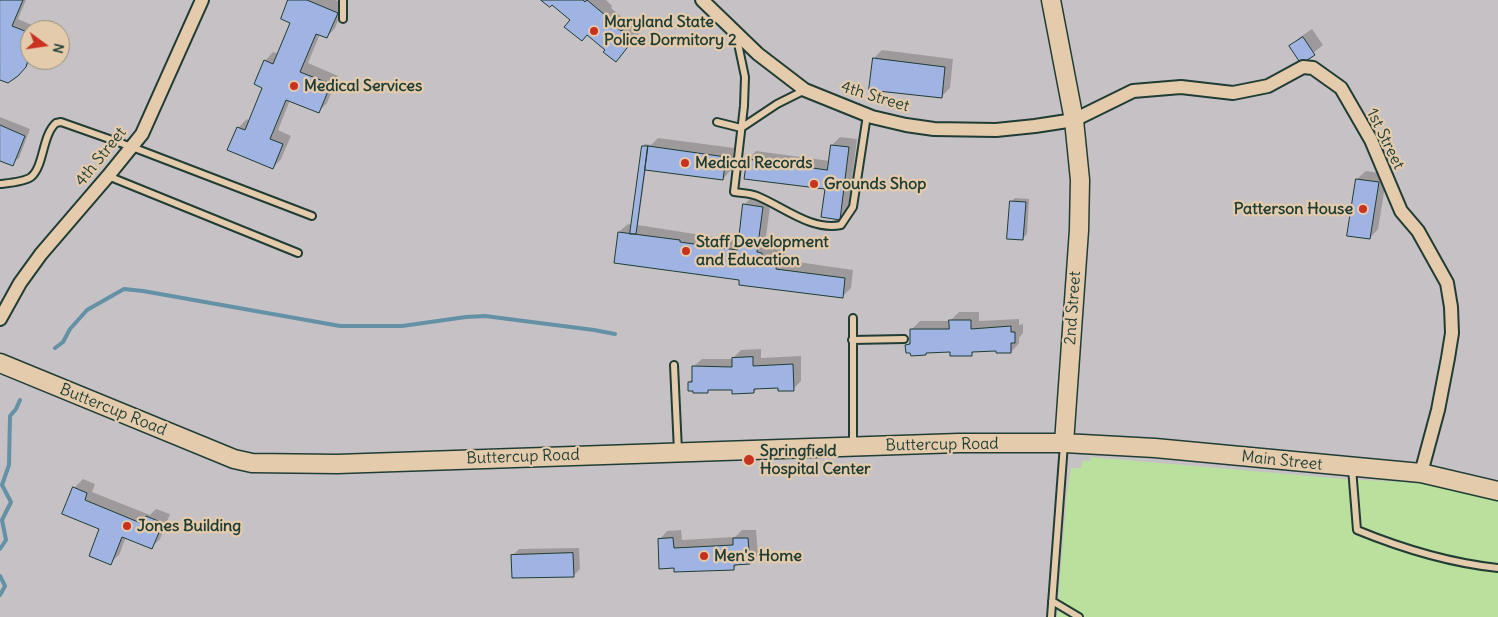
<!DOCTYPE html>
<style>
body{margin:0}
#map{position:relative;width:1498px;height:617px;overflow:hidden;background:#d6c6b7;font-family:Delius,sans-serif}
canvas{display:block}
.north{position:absolute;left:20px;top:20px;width:50px;height:50px;box-sizing:border-box;background:#e4cbac;border:1px solid #95927c;border-radius:50%;rotate:104deg;font-size:14px;font-weight:700;line-height:20px;text-align:center;color:#1f3d34}
.north::after{content:'';display:block;margin:auto;width:18px;height:22px;background:#c8321e;clip-path:polygon(50% 0,100% 100%,50% 72%,0 100%)}
</style>
<div id="map">
<canvas width="1498" height="617"></canvas>
<div class="north">N</div>
</div>
<script>
const context = document.querySelector('canvas').getContext('2d');
context.lineJoin = 'round';
function fill(path, color) {
  context.fillStyle = color;
  context.fill(path, 'evenodd');
}
function stroke(path, color, width, dash) {
  context.strokeStyle = color;
  context.lineWidth = width;
  context.lineCap = dash ? 'butt' : 'round';
  context.setLineDash(dash || []);
  context.stroke(path);
}
function label(font, color, halo, rows, align = 'center') {
  context.font = font + ' Delius,sans-serif';
  context.lineWidth = 4.5;
  context.setLineDash([]);
  context.textBaseline = 'middle';
  context.strokeStyle = halo;
  context.fillStyle = color;
  for (const [text, x, y, turn = 0] of rows) {
    context.save();
    context.translate(x, y);
    context.rotate((+turn || 0) * Math.PI / 180);
    context.textAlign = isNaN(turn) ? turn : align;
    if (halo) context.strokeText(text, 0, 0);
    context.fillText(text, 0, 0);
    context.restore();
  }
}
const built = new Path2D(`
 M0 0H1498V617H0ZM30 30H60V60H30Z`);
const green = new Path2D(`
 M1091 457 1346 479 1421 483 1451 488 1498 499V617H1057L1067 492 1071 468H1081L1083 460 1091 461Z`);
const shadow = new Path2D(`
 M0 0H26L18 19 36 27V30H30V60H32L25 68 0 78Z
 M290 0H335L345 4 335 28 327 37 320 34 308 63 338 76 327 103 318 112 290 100 278 130 291 136 281 159 273 168 238 128 247 119 250 121 264 87 265 61 273 52 279 54 292 22Z
 M543 0H606L612 6 611 8 630 24 632 22 642 30 616 61 606 50 572 20 552 3Z
 M1312 29 1323 45 1302 62 1291 46 1299 38Z
 M882 50 953 59 950 88 941 97 874 58Z
 M0 117 30 129 19 158 12 164 0 160Z
 M840 137 857 139 848 210 839 218 826 188 748 160 756 151 830 161 832 145Z
 M658 138 734 148 731 170 723 179 646 168 638 225 739 241 744 205 753 196 771 199 765 244 770 245V248L785 250 784 260 853 270 851 288 842 297 741 279 619 232 628 224 633 225 643 146 645 144 651 145Z
 M1366 171 1387 174 1378 229 1370 238 1357 179Z
 M1015 198 1029 199 1027 234 1023 238 1011 202Z
 M959 312H979V321L1019 319V325L1023 324V333L1019 338V343L1011 352 997 350H976L971 354 951 351H928L925 354 907 345 911 340V330L920 321H950Z
 M761 349V358L801 356V381L793 389 780 387 758 388 754 392 733 388 710 389 708 391 689 382 693 378V367L702 359H732L741 350Z
 M83 479 95 484 92 492 150 515 156 509 170 514 160 539 152 547 126 537 119 555 110 563 101 528 74 488Z
 M681 530 682 540 735 537 742 530H756L758 555 749 563 738 564 734 568 676 571 659 540 667 531Z
 M579 548 580 569 573 576 513 555 519 549Z`);
const stream = new Path2D(`
 M55 348 63 342 70 329 87 310 124 289 143 291 340 326H402L466 317 485 316 594 330 615 334
 M0 549 6 540 2 520 11 502 2 485 9 465 10 416 16 409 20 400
 M0 576 5 586 0 595`);
const building = new Path2D(`
 M0 0H23L12 26 30 33V53L26 67 18 76 8 83 0 80Z
 M288 0H307L338 13 327 38 316 34 300 72 331 84 319 113 286 100 270 139 283 144 273 169 227 150 237 127 245 130 262 88 254 84 264 60 273 64 290 23 281 19Z
 M541 0H583L585 2 587 0 605 15 603 17 621 31 622 30 634 39 616 62 603 52 605 50 587 35 582 41 564 27 570 20 552 5 550 7Z
 M1303 37 1315 55 1301 64 1289 46Z
 M873 58 945 67 942 98 869 90Z
 M0 125 25 136 13 166 0 161Z
 M831 145 849 147 840 220 821 217 825 189 744 179 747 159 827 170Z
 M642 146H648L636 234H630Z
 M648 146 726 157 723 180 645 170Z
 M1356 179 1379 182 1370 239 1347 236Z
 M1010 201 1026 202 1023 240 1007 239Z
 M743 204 763 207 757 252 762 253V256L777 258 776 269 845 278 843 298 739 285V280L614 263 618 232 680 240V242L737 250Z
 M949 320H971V329L1011 326V332H1015V343H1011V353H996V351L972 352V356H950V352L926 353V355L911 356 910 353H906L905 345 910 344V329H949Z
 M753 357V366L793 364 794 391H778V388L754 389V393L732 394V390H708V393H693V391H688V382H692V366L732 367V358Z
 M73 487 87 493 85 500 143 524 146 516 163 523 152 549 122 537 111 565 89 556 99 529 62 514Z
 M673 538 674 548 733 545V538H748L750 564 734 565V570L674 572V568L659 569 658 539Z
 M573 553 574 577 512 578 511 555Z`);
const lane = new Path2D(`
 M343 19V0
 M736 34 745 77 744 106 734 192C741 193 750 193 757 196 784 207 811 231 841 225L853 207 867 115
 M717 122 741 128 777 104 805 90
 M108 176 298 253
 M0 184C9 183 24 182 31 177 44 167 42 135 56 123L61 122 132 147 312 216
 M853 318V446
 M852 340 904 339
 M674 365 678 451
 M1352 468 1357 530C1401 548 1450 563 1498 568
 M1052 601 1079 617
 M1051 617 1064 444`);
const street = new Path2D(`
 M702 0 758 54 805 90 872 117 906 125 934 129 996 130 1035 126 1074 120 1133 91 1181 87 1233 93 1268 86 1303 67 1313 68 1341 88 1371 140 1401 211 1418 231 1447 283 1451 307 1452 333 1448 358 1438 410 1421 473
 M0 319 20 283 41 254 108 176 142 134 202 0`);
const secondary = new Path2D(`
 M1051 0 1074 120 1080 180 1079 230 1064 443
 M0 363 234 459 252 463 337 464 959 443H1064L1155 448 1421 473 1498 491`);
const markers = [
 [594,31,5,"#c8321e"],
 [294,86,5,"#c8321e"],
 [685,163,5,"#c8321e"],
 [814,184,5,"#c8321e"],
 [1363,209,5,"#c8321e"],
 [686,251,5,"#c8321e"],
 [749,460,6,"#c8321e"],
 [127,526,5,"#c8321e"],
 [704,556,5,"#c8321e"]
];
const poiNames = [
 ["Maryland State",604,22],
 ["Police Dormitory 2",604,40],
 ["Medical Services",304,86],
 ["Medical Records",695,163],
 ["Grounds Shop",824,184],
 ["Patterson House",1353,209,"right"],
 ["Staff Development",696,242],
 ["and Education",696,260],
 ["Springfield",760,451],
 ["Hospital Center",760,469],
 ["Jones Building",137,526],
 ["Men's Home",714,556]
];
const streetNames = [
 ["4th Street",875,97,17],
 ["1st Street",1385,139,64],
 ["4th Street",101,157,-51],
 ["2nd Street",1073,308,-86],
 ["Buttercup Road",113,410,22],
 ["Buttercup Road",942,445,-1],
 ["Buttercup Road",523,457,-2],
 ["Main Street",1282,461,6]
];
fill(built, '#c6c1c4');
fill(green, '#b9e09c');
fill(shadow, '#0003');
stroke(stream, '#6491a5', 4);
fill(building, '#9fb4e2');
stroke(building, '#1f3d34', 1);
stroke(lane, '#1f3d34', 10);
stroke(street, '#1f3d34', 16);
stroke(secondary, '#1f3d34', 21);
stroke(lane, '#e4cbac', 6);
stroke(street, '#e4cbac', 12);
stroke(secondary, '#e4cbac', 18);
for (const [x, y, r, color] of markers) {
  const dot = new Path2D();
  dot.arc(x, y, r, 0, 2 * Math.PI);
  context.fillStyle = color;
  context.fill(dot);
  stroke(dot, '#e4cbac', 2);
}
label('bold 16px', '#1f3d34', '#e4cbac', poiNames, 'left');
label('16px', '#1f3d34', '#e4cbac', streetNames);
</script>
